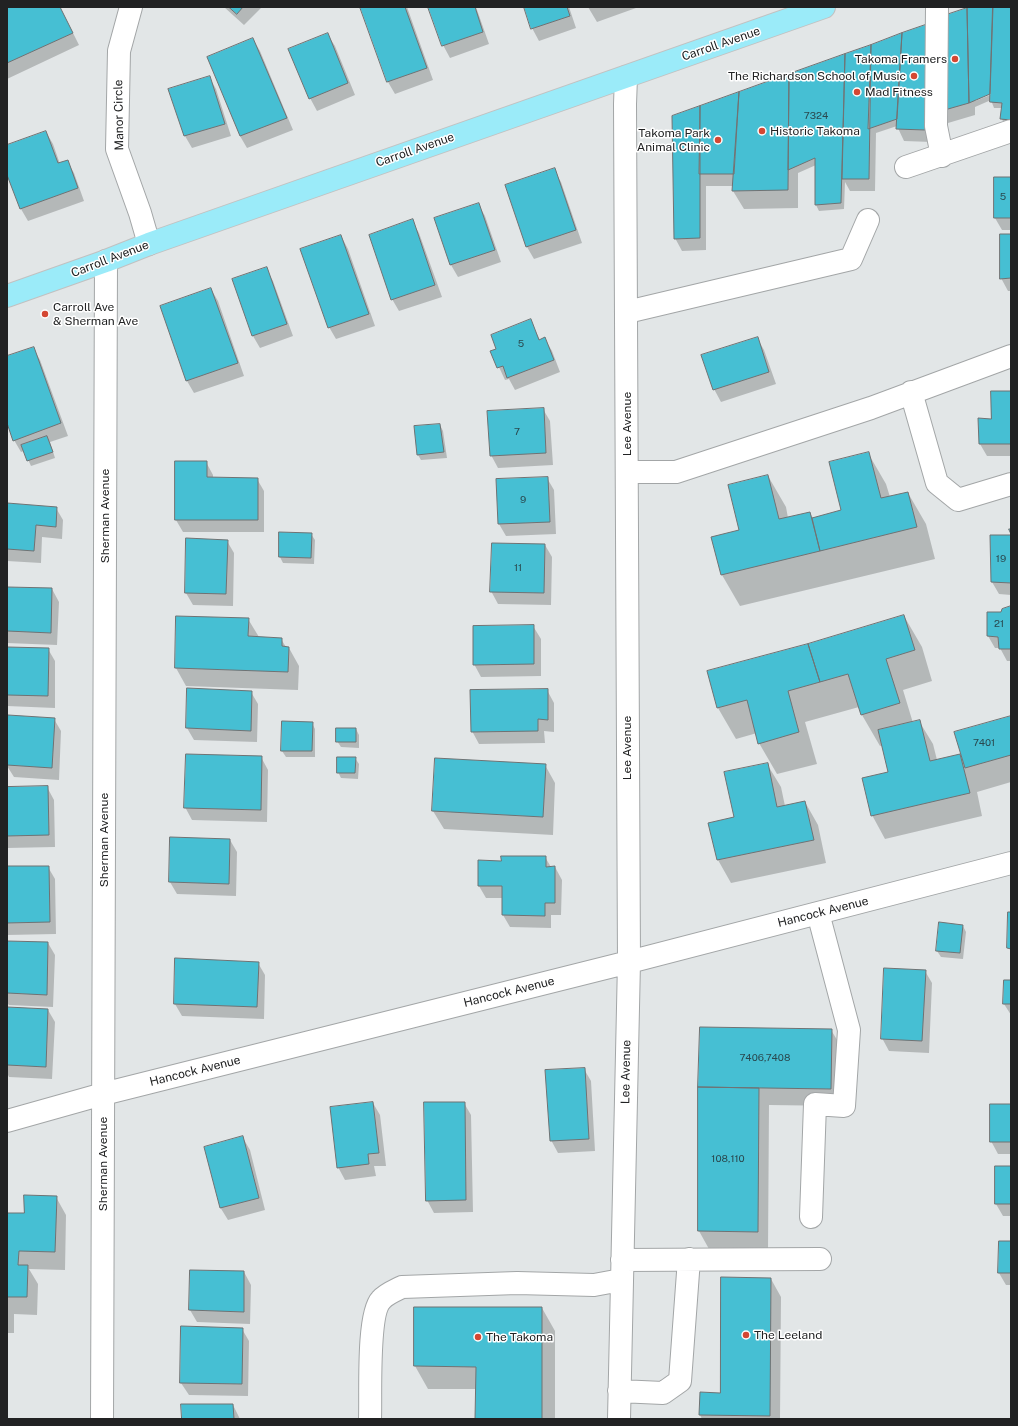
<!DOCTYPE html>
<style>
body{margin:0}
#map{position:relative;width:1018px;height:1426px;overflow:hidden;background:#e2e6e7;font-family:"Public Sans",sans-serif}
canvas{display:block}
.frame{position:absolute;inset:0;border:8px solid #212223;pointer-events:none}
</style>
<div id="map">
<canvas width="1018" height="1426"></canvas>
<div class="frame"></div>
</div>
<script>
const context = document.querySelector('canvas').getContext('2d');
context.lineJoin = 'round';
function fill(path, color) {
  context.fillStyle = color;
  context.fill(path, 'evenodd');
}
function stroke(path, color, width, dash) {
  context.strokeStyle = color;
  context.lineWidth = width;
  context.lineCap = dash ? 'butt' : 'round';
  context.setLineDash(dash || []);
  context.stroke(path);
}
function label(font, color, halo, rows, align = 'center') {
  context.font = font + ' "Public Sans",sans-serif';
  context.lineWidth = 3;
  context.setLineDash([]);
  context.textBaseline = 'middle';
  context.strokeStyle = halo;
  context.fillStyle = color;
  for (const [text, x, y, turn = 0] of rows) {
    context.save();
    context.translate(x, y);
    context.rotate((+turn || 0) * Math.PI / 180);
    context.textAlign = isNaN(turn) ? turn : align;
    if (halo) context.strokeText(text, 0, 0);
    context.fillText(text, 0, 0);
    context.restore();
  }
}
const shadow = new Path2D(`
 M7 7H60L79 45 7 79Z
 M224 7H262L244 25Z
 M361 7H407L433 80 395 94 388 82Z
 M429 7H476L489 44 450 58 443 45Z
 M525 7H569L576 28 539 41 532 28Z
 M588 7H635L636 8 597 22Z
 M972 7H1011V125L1005 124 1001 118 1002 108H994L991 100 975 107V115L948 123 942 111 968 8ZM994 91 995 93 975 101V99Z
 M930 25 932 142 904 141 897 126 876 133 875 191H850L845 182 844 209 819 211 816 205V165L798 173V208L744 209 733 191 734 186H706V250L682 251 675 238 673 116Z
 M327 34 335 46 355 95 317 111 310 98Z
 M253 39 260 51 293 130 247 148 240 136 208 57Z
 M209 77 216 89 231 136 192 148 185 136 170 89Z
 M46 132 53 144 60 164 67 161 74 173 84 201 28 221 21 209 7 172V146Z
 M554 170 561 182 582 243 534 259 527 247 506 186Z
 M995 178H1011V230H1002L995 218Z
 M478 204 485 216 501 262 458 277 451 265 435 219Z
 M412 221 419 233 442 297 399 311 392 299Z
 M1011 235V291H1008L1001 278Z
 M341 236 348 249 375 326 336 339 329 327Z
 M266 269 273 281 293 336 260 348 253 336 234 280Z
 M211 289 218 301 244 376 194 393 187 381 161 307Z
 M530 320 540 340 545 339 552 351 560 372 515 390 509 379 505 380 492 352 498 349Z
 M757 338 764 350 776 384 721 402 714 389Z
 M33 348 40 360 68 436 50 442 55 458 31 466 24 451 21 452 14 440 7 420V357Z
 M1011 392V456H987L980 444 979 419 992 420Z
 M543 409 550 421 553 465 498 468 491 455Z
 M440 425 443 431 447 458 421 460 418 455Z
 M868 453 886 484 890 497 908 493 926 524 935 559 740 606 722 575 712 537 741 531 768 476 786 507 788 518 810 513 813 518 843 511Z
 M206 462 213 475V478L257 479 264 491V532H183L176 520Z
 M547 478 554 490 556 534 506 536 499 524Z
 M7 505 56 508 63 520 62 539 42 537 41 563 7 561Z
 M311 534 315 540 314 564 283 563 280 557Z
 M1011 536V595L999 594 992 582Z
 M227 541 234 553 233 606 193 605 186 593Z
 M545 545 552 557 551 605 498 604 491 591Z
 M7 588 52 589 59 602 57 645 7 643Z
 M1011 607V661H1007L1000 648H995L988 636 1001 613Z
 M904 616 922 647 932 681 903 690 913 723 919 721 933 744 937 760 962 755 1011 717V782L977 792 982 816 885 839 872 815 889 773 883 745 880 746 862 715 859 707 805 722 817 764 777 774 759 743 757 733 736 739 718 708 708 671 809 645Z
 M248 619 259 637 281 639 286 647 289 648 299 666 298 690 186 686 176 668Z
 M533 626 541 639V676L481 677 474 664Z
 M7 648 48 649 55 661V708L7 706Z
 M547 690 554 703V732L544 731 545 743 479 744 472 731Z
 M251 692 258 704 257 742 194 740 187 728Z
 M8 716 54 719 61 731 59 780 14 777 7 766Z
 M312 723 315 729V757H286L282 751Z
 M356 729 359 735V748L341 747 337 741Z
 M261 757 268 770 267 822 192 820 185 807Z
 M355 758 359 764 358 779 341 778 338 772Z
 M767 764 781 787 785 806 805 802 818 825 826 863 731 883 718 860 710 823 736 817Z
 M545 765 555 783 553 835 444 829 433 811Z
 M47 787 54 800 55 847 7 848V788Z
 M230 840 237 852 236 896 177 894 170 882Z
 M545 857 551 867H555L562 880 561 915H551V928L510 927 503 915V898H486L479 886 502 862Z
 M7 867H48L55 879 56 934 7 935Z
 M940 924 963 926 966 932 963 959 941 957 937 951Z
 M7 942 48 943 55 955 53 1007 9 1005 7 1003Z
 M258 963 265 975 264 1019 182 1016 175 1004Z
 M925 971 932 983 929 1053 889 1051 882 1038Z
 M1011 981V1015L1004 1004Z
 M7 1008 48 1010 55 1022 52 1079 9 1077 7 1073Z
 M701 1028 831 1030 842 1048 841 1106 769 1105 768 1250 709 1249 699 1231Z
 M584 1069 591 1081 595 1151 558 1153 551 1140Z
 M373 1103 380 1115 386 1166H374L376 1176 345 1180 338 1167Z
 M464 1103 471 1115 473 1212 434 1213 427 1200Z
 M1011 1105V1154H998L991 1141Z
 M243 1138 250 1150 265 1210 228 1220 220 1207Z
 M996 1167H1011V1216H1003L996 1204Z
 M56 1197 66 1215 65 1270 29 1269 38 1284 37 1315 14 1314V1333H7V1214H25Z
 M1000 1242H1011V1285H1006L999 1273Z
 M191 1271 244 1272 251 1285 250 1324 197 1322 190 1310Z
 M771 1279 781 1297 780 1419H702L700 1415 721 1394Z
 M542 1308 555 1331V1419H476L477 1389H428L415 1366Z
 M242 1329 249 1341 248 1396 189 1395 181 1383Z
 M233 1405 240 1419H183Z`);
const building = new Path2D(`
 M7 7H60L73 33 7 63Z
 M229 7H243L237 14Z
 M360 7H405L427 68 387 82Z
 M428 7H475L483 32 442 46Z
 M524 7H567L570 16 531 29Z
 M993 7H1011V120L1000 119 1002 103 990 102Z
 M993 7 990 94 969 103 967 8Z
 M967 8 969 103 941 111 943 16Z
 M931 23 925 130 896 129 902 33Z
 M328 33 348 83 309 99 288 49Z
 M902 33 897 119 868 129 871 45Z
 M253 38 287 118 240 136 207 57Z
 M871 45 869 179H842L845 54Z
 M845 54 841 203 815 205V158L788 170 789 74Z
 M789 74 788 190 732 191 739 92Z
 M210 76 225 124 184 136 168 89Z
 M739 92 734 174H699L700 106Z
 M700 106V238L674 239 672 116Z
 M46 131 58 163 68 160 78 188 20 209 7 175V145Z
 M555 168 576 230 526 247 505 185Z
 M994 177H1011V218H994Z
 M479 203 495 250 450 265 434 218Z
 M413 219 435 285 391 300 369 235Z
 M1000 234H1011V278L1000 279Z
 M341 235 369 314 328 328 300 249Z
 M267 267 287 324 252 336 232 279Z
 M211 288 238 363 186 381 160 306Z
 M531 319 539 340 545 337 554 360 507 378 503 366 497 368 490 351 496 349 491 335Z
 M758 337 769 372 713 390 701 355Z
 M34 347 61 423 13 441 7 423V356Z
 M991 391H1011V444H979L978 418 991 419Z
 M544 408 546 453 490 456 487 411Z
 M440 424 444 452 417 455 414 426Z
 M47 436 53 452 27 461 21 445Z
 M869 452 881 498 908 492 917 527 820 551 812 518 841 510 829 462Z
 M175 461H207V477L258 478V520H175Z
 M768 475 779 519 810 512 820 551 721 575 711 537 739 530 728 485Z
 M548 477 550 522 498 524 496 479Z
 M7 503 57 507 56 527 36 525 34 551 7 549Z
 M1009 529H1011V583L991 582 990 535H1011Z
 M279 532 312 533 311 558 279 557Z
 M186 538 228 540 226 594 185 593Z
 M492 543 545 544 544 593 490 592Z
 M7 587 52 588 51 633 7 631Z
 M1011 606V649H999L998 637 987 636V612H1001L1002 609Z
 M904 615 915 650 886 659 900 703 861 715 848 674 820 682 808 644Z
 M176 616 249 618 248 636 282 638V646L289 647 288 672 175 668Z
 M534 625V664L473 665V626Z
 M808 644 820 682 788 691 799 732 758 744 747 700 717 708 707 671Z
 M7 647 49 648 48 696 7 695Z
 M187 688 252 691 251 731 186 728Z
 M548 689V720L538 719V731L471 732 470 690Z
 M8 715 55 718 52 768 7 765Z
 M1011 716V755L965 768 954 732Z
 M920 720 930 761 960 754 970 793 871 816 862 778 888 772 878 730Z
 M282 721 313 722 312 751H281Z
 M336 728H356V742H336Z
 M186 754 262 756 261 810 184 808Z
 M337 757H356L355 773H337Z
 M435 758 546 764 543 817 432 811Z
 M768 763 777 807 805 801 814 840 717 860 708 823 734 817 724 772Z
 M48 786 49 835 7 836V787Z
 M170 837 230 839 229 884 169 882Z
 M501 856H546V867L555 866V903H545V916L502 915V886H478V860L501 861Z
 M7 866H49L50 922 7 923Z
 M1008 912H1011V949L1007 948Z
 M939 922 963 925 960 953 936 951Z
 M7 941 48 942 47 995 7 993Z
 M175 958 259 962 257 1007 174 1004Z
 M884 968 926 970 922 1041 881 1039Z
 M1004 980H1011V1004H1003Z
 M7 1007 48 1009 46 1067 7 1065Z
 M700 1027 832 1029 831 1089 698 1087Z
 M585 1068 589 1139 550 1141 545 1070Z
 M698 1087 759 1088 758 1232 698 1231Z
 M373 1102 379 1153 368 1154 369 1164 337 1168 330 1107Z
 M424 1102H465L466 1200 426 1201Z
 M990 1104H1011V1142H990Z
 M243 1136 259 1198 220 1208 204 1147Z
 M995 1166H1011V1204H995Z
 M24 1195 57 1196 55 1252 19 1251 18 1265H28L27 1297H7V1213H24Z
 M999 1241H1011V1273H998Z
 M190 1270 244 1271V1312L189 1310Z
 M721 1277 771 1278 770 1416 699 1415 700 1392 720 1393Z
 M414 1307H542V1419H475L476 1367 414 1366Z
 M181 1326 243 1328 242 1384 180 1383Z
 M181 1404H233L234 1419H182Z`);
const minor = new Path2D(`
 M131 7 119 51 117 149 140 213 149 244
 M937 7 936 126 942 156
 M906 167 1011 131
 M627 312 851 259 868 220
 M911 392 937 483 958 500 1011 484
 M627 472H676L871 408 1011 356
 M7 1121 103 1094 629 962 1011 863
 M811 1217 815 1104 844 1106 849 1030 818 913
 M622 1260 820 1259
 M619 1391 663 1393 680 1381 689 1259
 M102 1419 106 261
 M370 1419C371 1396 367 1315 381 1300 386 1294 394 1291 402 1287L517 1283 594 1285 621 1280
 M619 1419 629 962 625 104 626 77`);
const major = new Path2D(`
 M7 296 106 261 149 244 824 7`);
const markers = [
 [955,59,4,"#d44733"],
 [914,76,4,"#d44733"],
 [857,92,4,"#d44733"],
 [762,131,4,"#d44733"],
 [718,140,4,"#d44733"],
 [45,314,4,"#d44733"],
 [746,1335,4,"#d44733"],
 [478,1337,4,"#d44733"]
];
const numberNames = [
 ["7324",816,116],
 ["5",1003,197],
 ["5",521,344],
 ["7",517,432],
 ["9",523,500],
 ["19",1001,559],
 ["11",518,568],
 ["21",999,624],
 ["7401",984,743],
 ["7406,7408",765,1058],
 ["108,110",728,1159]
];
const streetNames = [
 ["Carroll Avenue",721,44,-19],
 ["Manor Circle",119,115,-91],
 ["Carroll Avenue",415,150,-19],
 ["Carroll Avenue",110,259,-21],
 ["Lee Avenue",627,424,-90],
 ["Sherman Avenue",105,516,-90],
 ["Lee Avenue",627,748,-90],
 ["Sherman Avenue",104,840,-90],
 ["Hancock Avenue",823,912,-14],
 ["Hancock Avenue",509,992,-14],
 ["Hancock Avenue",195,1071,-14],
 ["Lee Avenue",626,1072,-89],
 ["Sherman Avenue",103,1164,-90]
];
const poiNames = [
 ["Takoma Framers",947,59,"right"],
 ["The Richardson School of Music",906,76,"right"],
 ["Mad Fitness",865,92],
 ["Historic Takoma",770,131],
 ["Takoma Park",710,133,"right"],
 ["Animal Clinic",710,147,"right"],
 ["Carroll Ave",53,307],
 ["& Sherman Ave",53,321],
 ["The Leeland",754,1335],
 ["The Takoma",486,1337]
];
fill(shadow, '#0003');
fill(building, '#46bfd3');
stroke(building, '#6f7273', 1);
stroke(minor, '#a3a6a7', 24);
stroke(major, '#c1c1c1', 24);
stroke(minor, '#fff', 22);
stroke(major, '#9bebf9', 22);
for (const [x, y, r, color] of markers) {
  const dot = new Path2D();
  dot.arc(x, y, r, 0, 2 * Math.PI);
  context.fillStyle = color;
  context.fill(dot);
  stroke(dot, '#fff', 1.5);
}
label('10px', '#2a494f', null, numberNames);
label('12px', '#212223', '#fff', streetNames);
label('12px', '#212223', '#fff', poiNames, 'left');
</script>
